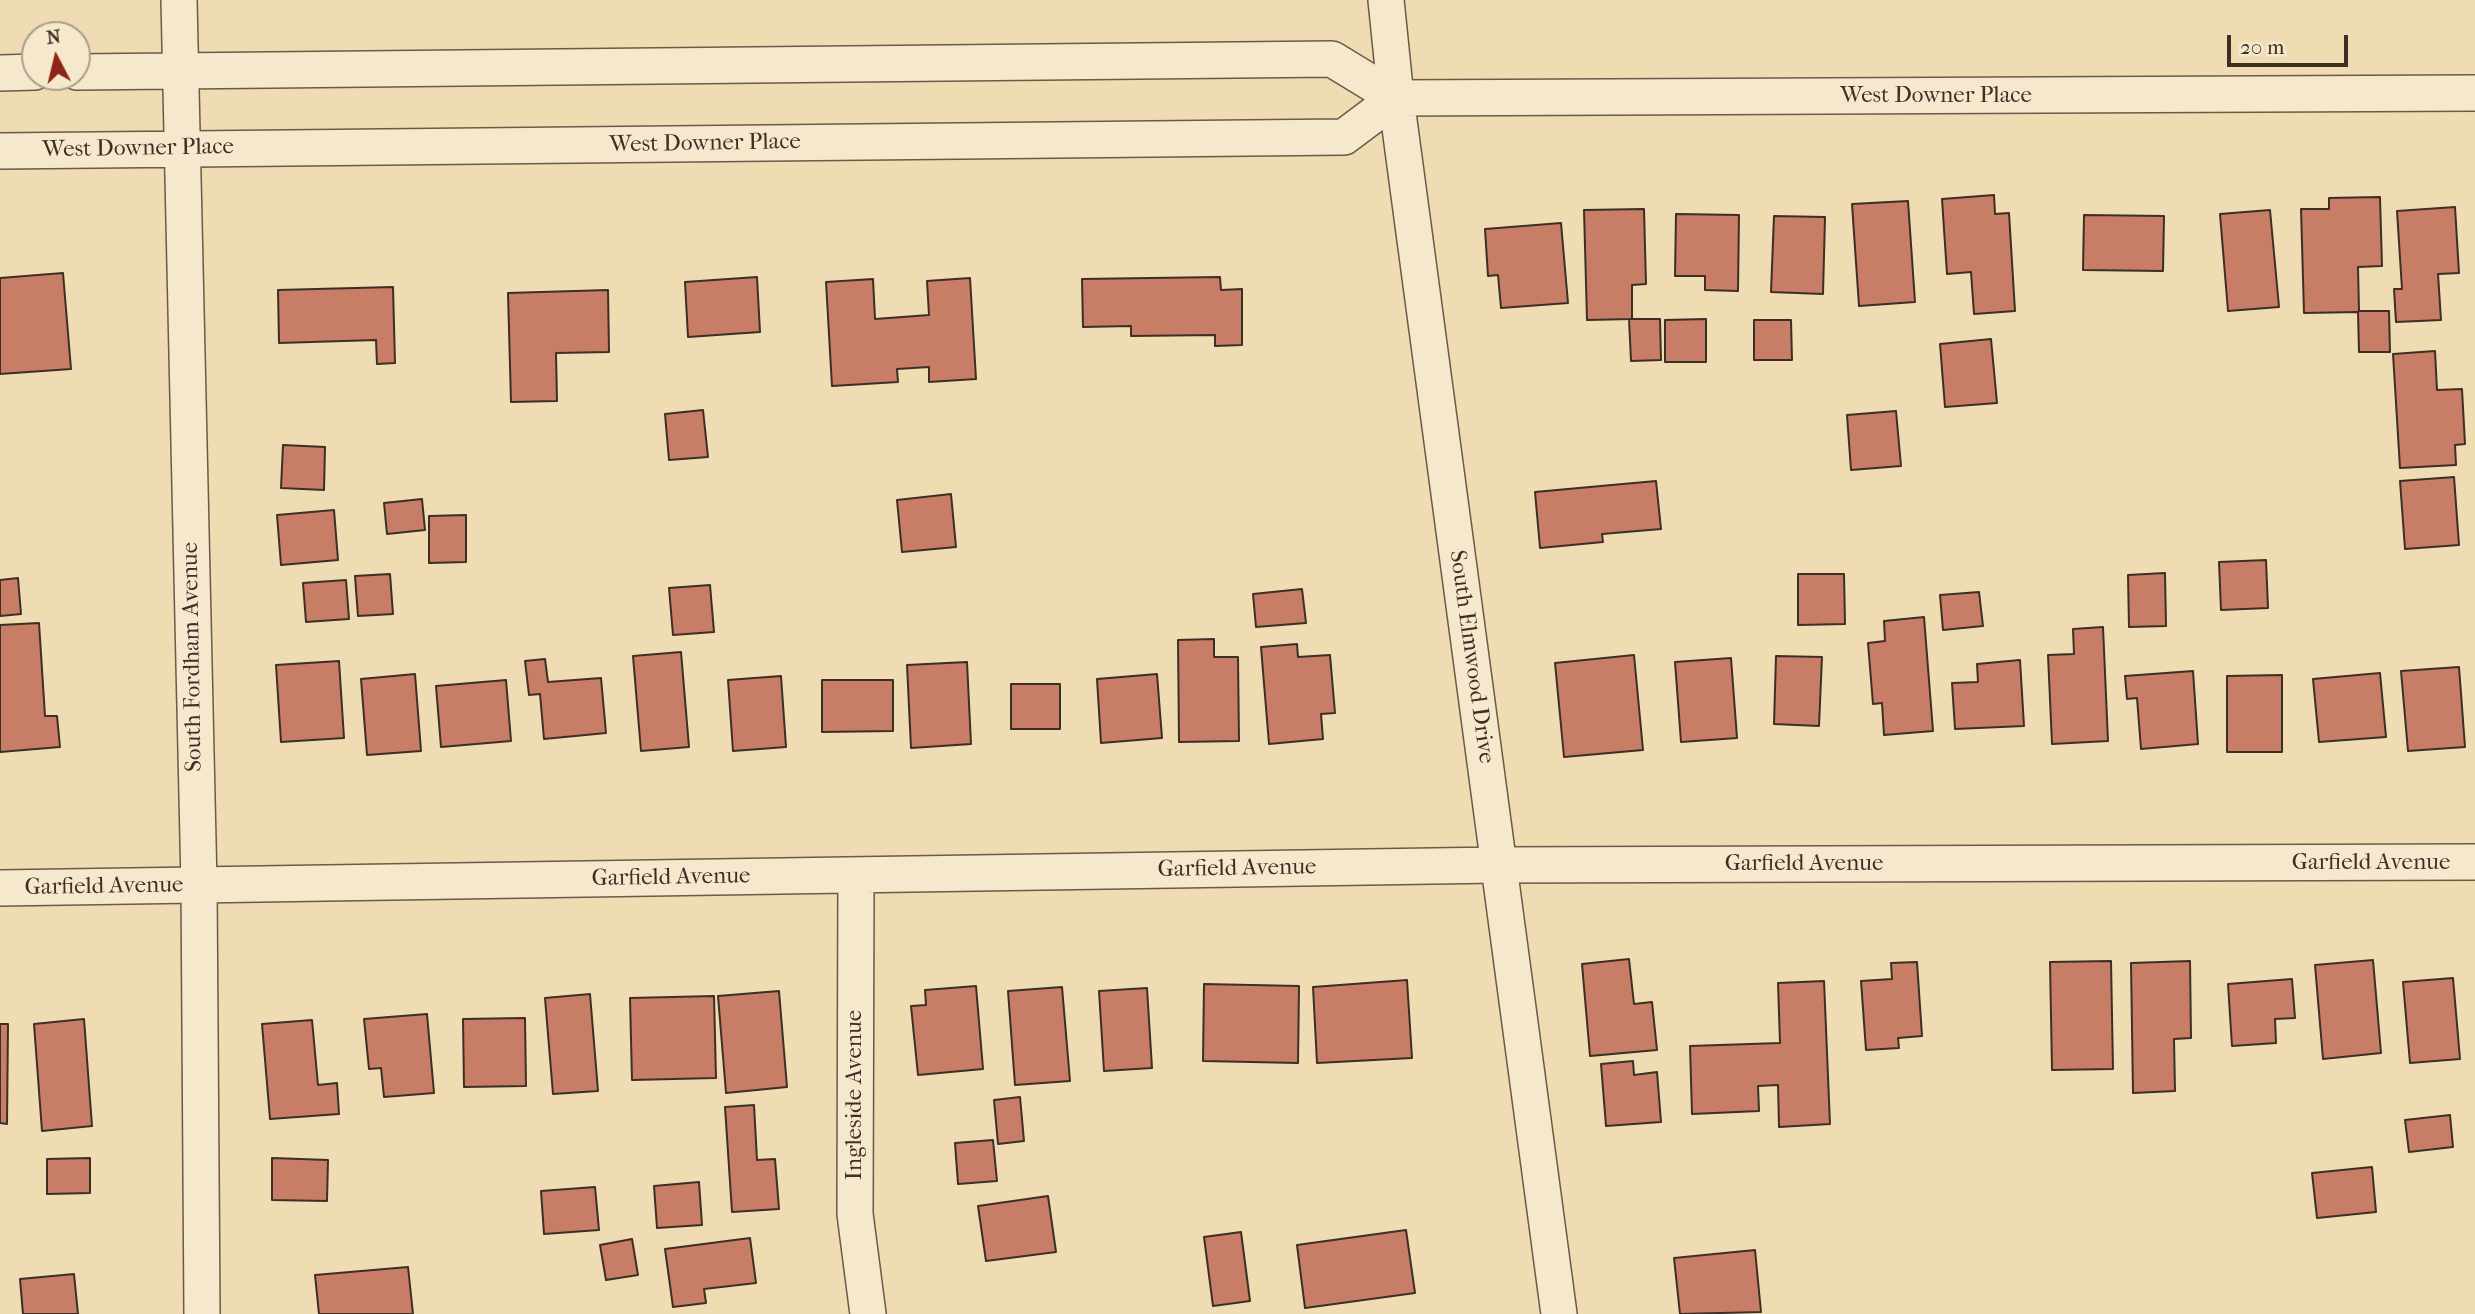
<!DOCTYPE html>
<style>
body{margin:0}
#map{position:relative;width:2475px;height:1314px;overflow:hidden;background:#efdcb2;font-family:"IM FELL French Canon",serif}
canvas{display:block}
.north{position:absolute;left:21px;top:21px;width:70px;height:70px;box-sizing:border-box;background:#f5e8cd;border:2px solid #ab9e8a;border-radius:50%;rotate:353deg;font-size:19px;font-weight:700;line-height:28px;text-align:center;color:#3d2f25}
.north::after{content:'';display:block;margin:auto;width:24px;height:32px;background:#8f2418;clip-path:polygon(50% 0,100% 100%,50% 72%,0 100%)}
.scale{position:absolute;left:2227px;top:35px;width:121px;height:32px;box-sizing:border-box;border:4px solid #3d2f25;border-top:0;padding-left:9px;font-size:21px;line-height:24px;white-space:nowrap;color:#3d2f25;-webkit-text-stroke:5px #f5e8cd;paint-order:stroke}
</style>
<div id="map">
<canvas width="2475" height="1314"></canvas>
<div class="north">N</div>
<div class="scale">20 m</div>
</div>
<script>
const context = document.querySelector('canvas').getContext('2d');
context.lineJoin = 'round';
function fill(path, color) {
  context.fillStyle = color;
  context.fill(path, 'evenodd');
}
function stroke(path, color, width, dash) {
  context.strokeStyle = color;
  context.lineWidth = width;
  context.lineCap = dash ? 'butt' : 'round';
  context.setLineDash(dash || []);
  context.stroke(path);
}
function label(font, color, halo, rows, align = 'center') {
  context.font = font + ' "IM FELL French Canon",serif';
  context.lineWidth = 5;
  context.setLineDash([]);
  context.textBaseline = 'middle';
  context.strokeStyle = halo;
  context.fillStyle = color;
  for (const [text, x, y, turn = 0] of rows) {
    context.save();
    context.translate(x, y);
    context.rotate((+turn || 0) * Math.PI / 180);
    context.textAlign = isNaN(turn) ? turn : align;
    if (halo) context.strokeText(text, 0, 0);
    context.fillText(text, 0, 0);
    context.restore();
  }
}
const building = new Path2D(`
 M1994 195 1995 214 2009 213 2015 311 1974 314 1971 272 1947 274 1942 199Z
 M2380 197 2382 266 2358 267 2359 311H2389L2390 352H2359L2358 312 2304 313 2301 209H2329V198Z
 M1908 201 1915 302 1859 306 1852 204Z
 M2455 207 2459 273 2438 274 2441 320 2396 322 2394 289H2402L2397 211Z
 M1644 209 1646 284 1632 285V319L1587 320 1584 210Z
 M2270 210 2279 307 2228 311 2220 214Z
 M1676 214 1739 215 1738 291 1705 290V276H1675Z
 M2084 215 2164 216 2163 271 2083 270Z
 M1774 216 1825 217 1823 294 1771 292Z
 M1561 223 1568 303 1501 308 1498 275 1488 276 1485 229Z
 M63 273 71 369 0 374V278Z
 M757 277 760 332 688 337 685 282Z
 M1220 277 1221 290 1242 289V345L1215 346V335L1131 336V326L1083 327 1082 279Z
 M970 278 976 379 929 382V367L897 369 898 382 832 386 826 282 873 279 875 319 929 315 927 281Z
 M393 287 395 363 377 364 376 340 279 343 278 290Z
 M608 290 609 352 556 353 557 401 511 402 508 293Z
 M1629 319H1660L1661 360 1631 361Z
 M1706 319V362H1665V320Z
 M1754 320H1791L1792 360H1754Z
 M1991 339 1997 403 1945 407 1940 344Z
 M2435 351 2437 390 2462 389 2465 444 2455 445 2456 465 2400 468 2393 354Z
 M703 410 708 457 669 460 665 414Z
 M1896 411 1901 466 1851 470 1847 415Z
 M283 445 325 447 324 490 281 488Z
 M2454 477 2459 545 2405 549 2400 481Z
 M1656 481 1661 529 1602 534 1603 542 1540 548 1535 492Z
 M951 494 956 547 902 552 897 500Z
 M422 499 425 530 387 534 384 503Z
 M334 510 338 560 281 565 277 515Z
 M466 515V562L429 563V516Z
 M2266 560 2268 608 2221 610 2219 562Z
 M2165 573 2166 626 2129 627 2128 575Z
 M390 574 393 614 358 616 355 576Z
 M1798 574H1844L1845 624 1798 625Z
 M18 578 21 614 0 616V580Z
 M346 580 349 619 306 622 303 583Z
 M710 585 714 632 673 635 669 588Z
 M1302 589 1306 623 1256 627 1253 594Z
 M1979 592 1983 626 1943 630 1940 595Z
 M1924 617 1933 731 1884 735 1882 703 1873 704 1868 643 1885 641 1884 621Z
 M39 623 45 716H57L60 747 0 752V625Z
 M2103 627 2108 741 2052 744 2048 655 2074 654 2073 629Z
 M1214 639V657H1238L1239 741 1179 742 1178 640Z
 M1297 644 1298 657 1330 655 1335 713 1321 714 1323 739 1269 744 1261 647Z
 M681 652 689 747 641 751 633 656Z
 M1634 655 1643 750 1564 757 1555 663Z
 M1776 656 1822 657 1819 726 1774 724Z
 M1731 658 1737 738 1681 742 1675 662Z
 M545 659 548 682 601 678 606 733 544 739 540 694 529 695 525 661Z
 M2020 660 2024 726 1955 729 1952 683 1978 682 1977 664Z
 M339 661 344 738 281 742 276 665Z
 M967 662 971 744 911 748 907 665Z
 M2459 667 2465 747 2408 751 2401 671Z
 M2193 671 2198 744 2141 749 2137 698 2127 699 2125 676Z
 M2380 673 2386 737 2319 742 2313 679Z
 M415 674 421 751 367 755 361 679Z
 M1157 674 1162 738 1101 743 1097 679Z
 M2282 675V752H2227V676Z
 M781 676 786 747 733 751 728 680Z
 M506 680 511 741 441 747 436 686Z
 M822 680H893V731L822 732Z
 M1011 684H1060V729H1011Z
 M1629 959 1634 1004 1652 1002 1657 1050 1590 1056 1582 964Z
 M2373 960 2381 1053 2323 1059 2315 965Z
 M2111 961 2113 1069 2052 1070 2050 962Z
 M2190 961 2191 1038 2174 1039 2175 1091 2133 1093 2131 963Z
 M1917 962 1922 1036 1898 1038 1899 1048 1866 1050 1861 981 1892 979 1891 963Z
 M2453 978 2460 1059 2410 1063 2403 982Z
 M2292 979 2295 1018 2275 1019 2276 1043 2232 1046 2228 984Z
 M1407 980 1412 1058 1317 1063 1313 987Z
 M1824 981 1830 1124 1779 1127 1778 1085 1758 1086 1759 1111 1692 1114 1690 1046 1780 1043 1778 983Z
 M1204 984 1299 986 1298 1063 1203 1061Z
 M976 986 983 1069 918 1075 911 1006 926 1005 925 990Z
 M1062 987 1070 1081 1015 1085 1008 991Z
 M1147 988 1152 1068 1104 1071 1099 991Z
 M779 991 787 1087 726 1093 718 996Z
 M590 994 598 1091 553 1094 545 998Z
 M714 996 716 1078 632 1080 630 998Z
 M427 1014 434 1093 384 1097 381 1068 369 1069 364 1019Z
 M525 1018 526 1086 464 1087 463 1019Z
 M84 1019 92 1126 42 1131 34 1024Z
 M312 1020 318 1085 337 1083 339 1114 270 1119 262 1024Z
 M0 1024H8L7 1124 0 1123Z
 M1633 1061 1634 1075 1657 1072 1661 1122 1606 1126 1601 1064Z
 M1020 1097 1024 1141 998 1144 994 1100Z
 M754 1105 757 1160 775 1159 779 1209 732 1212 725 1107Z
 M2450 1115 2453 1147 2409 1152 2405 1120Z
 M993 1140 997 1181 958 1184 955 1143Z
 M90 1158V1193L47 1194V1159Z
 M272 1158 328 1160 327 1201 272 1200Z
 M2372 1167 2376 1212 2317 1218 2312 1173Z
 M699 1182 702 1225 657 1228 654 1186Z
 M595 1187 599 1230 544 1234 541 1191Z
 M1048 1196 1056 1252 986 1261 978 1206Z
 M1406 1230 1415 1293 1305 1308 1297 1245Z
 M1241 1232 1250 1301 1213 1306 1204 1237Z
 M750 1238 756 1283 704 1289 706 1303 673 1307 665 1249Z
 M632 1239 638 1275 606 1280 600 1245Z
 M1755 1250 1761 1312 1680 1314 1674 1258Z
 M408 1267 413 1314H319L315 1275Z
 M74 1274 78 1314H23L20 1279Z`);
const street = new Path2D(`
 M179 0 199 885 202 1314
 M1386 0 1396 98 1559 1314
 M77 72 1332 59 1396 98 2475 93
 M0 73 35 72
 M0 151 1344 137 1396 98
 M856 875 855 1214 868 1314
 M0 888 1498 865 2475 862`);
const streetNames = [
 ["West Downer Place",1936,96],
 ["West Downer Place",705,144,-1],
 ["West Downer Place",138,149,-1],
 ["South Fordham Avenue",193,657,-91],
 ["South Elmwood Drive",1471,657,82],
 ["Garfield Avenue",2371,863],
 ["Garfield Avenue",1804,864],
 ["Garfield Avenue",1237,869,-1],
 ["Garfield Avenue",671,878,-1],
 ["Garfield Avenue",104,887,-1],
 ["Ingleside Avenue",855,1095,-90]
];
fill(building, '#c87d67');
stroke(building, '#3d2f25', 2);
stroke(street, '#6a5a48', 38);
stroke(street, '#f5e8cd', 35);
label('23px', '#3d2f25', '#f5e8cd', streetNames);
</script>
